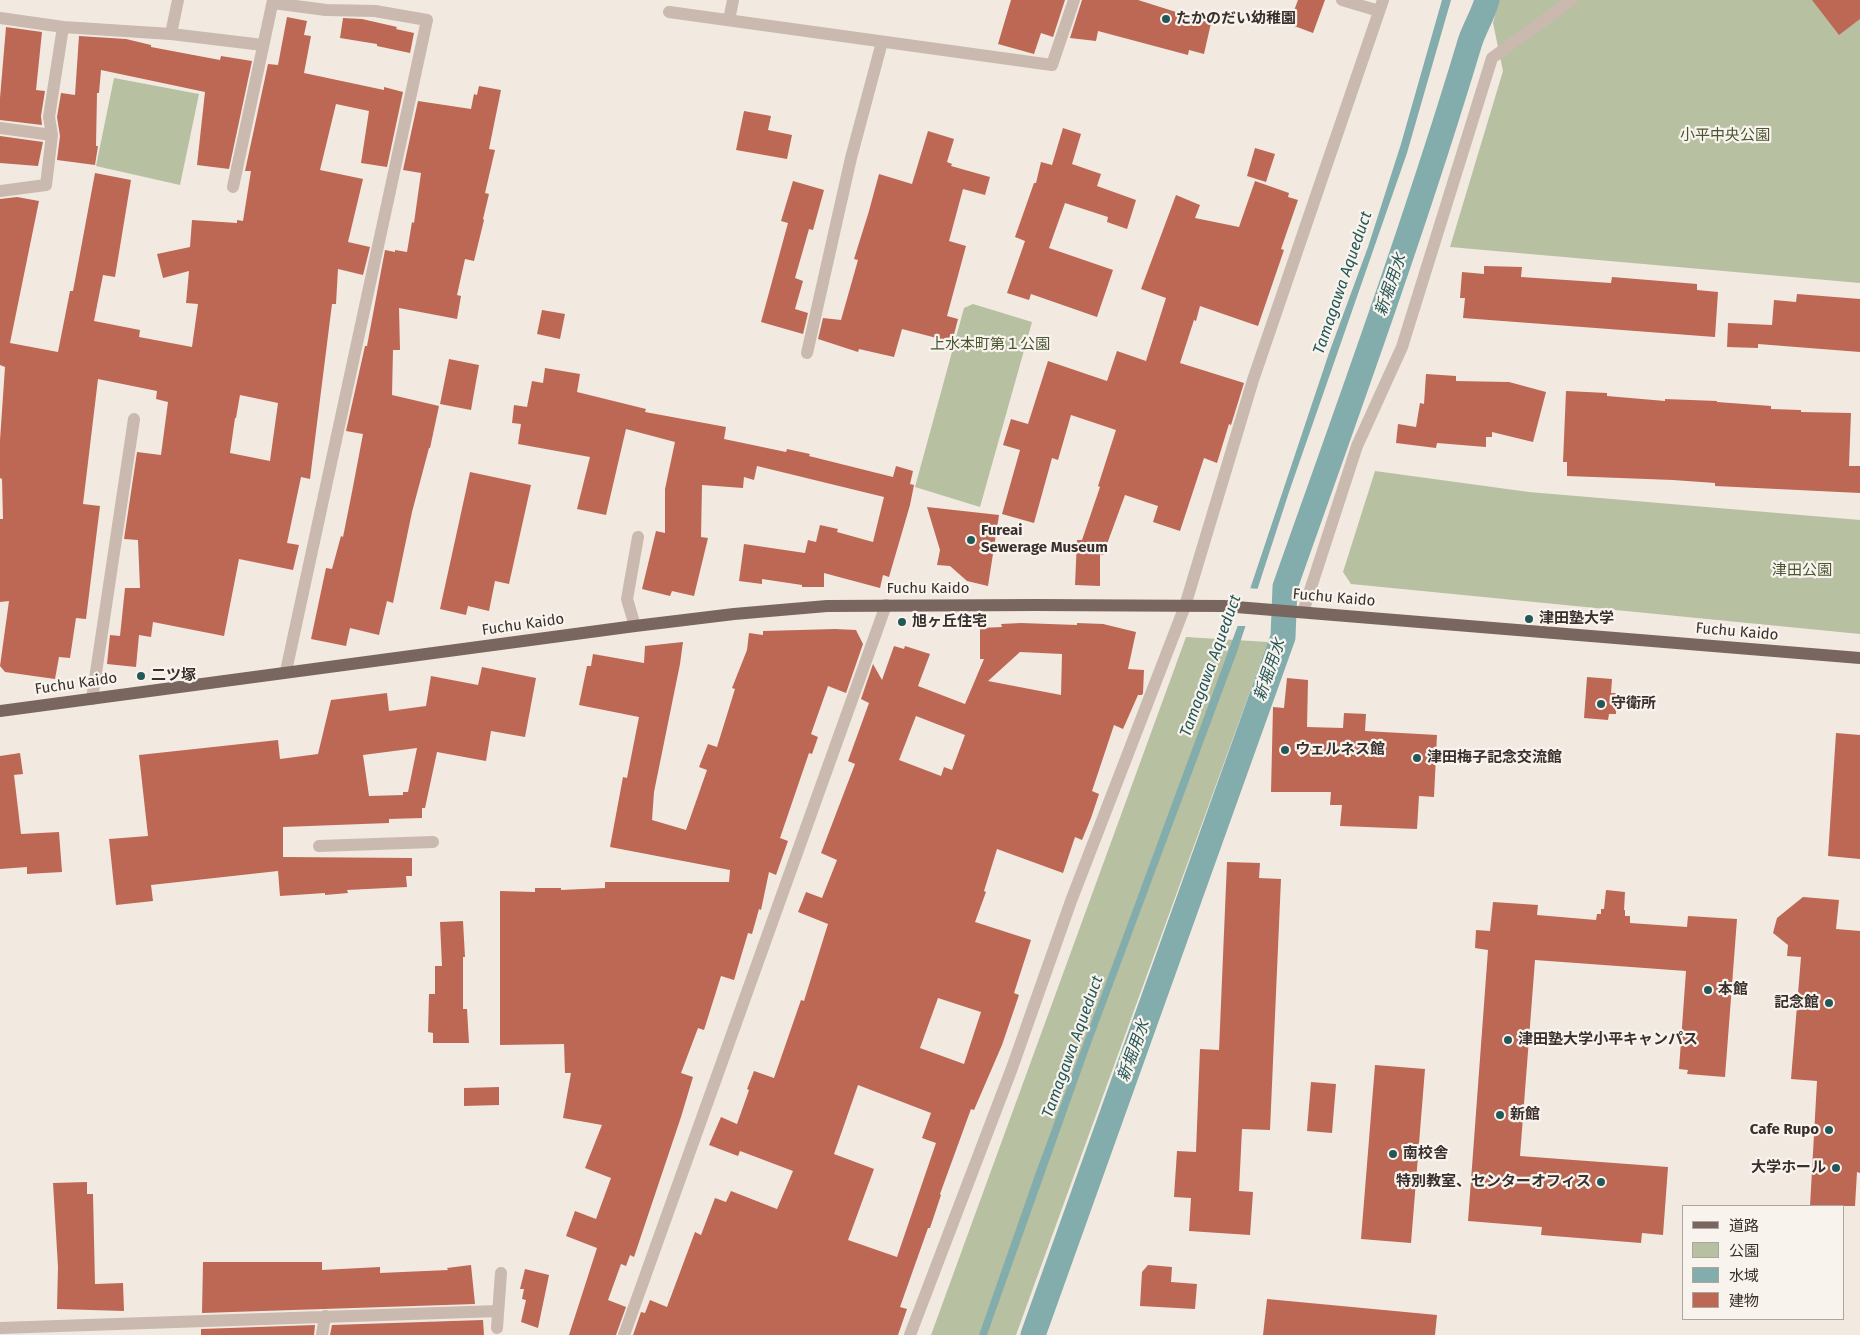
<!DOCTYPE html>
<meta charset="utf-8">
<style>
body{margin:0}
#map{position:relative;width:1860px;height:1335px;overflow:hidden;background:#f2e9e1;font-family:"Fira Sans","Noto Sans JP",sans-serif}
canvas{display:block}
.legend{position:absolute;left:1682px;top:1205px;width:162px;height:115px;box-sizing:border-box;background:#f9f3ee;border:1px solid #aca5a0;margin:0;padding:6px 9px;list-style:none;font-size:15px;color:#392f2c}
.legend li{display:flex;align-items:center;gap:10px;height:25px}
.legend b{width:25px;border:1px solid #aca5a0}
</style>
<div id="map">
<canvas width="1860" height="1335"></canvas>
<ul class="legend">
<li><b style="height:6px;background:#79665e"></b>道路</li>
<li><b style="height:14px;background:#b8c0a2"></b>公園</li>
<li><b style="height:14px;background:#82adac"></b>水域</li>
<li><b style="height:14px;background:#bd6855"></b>建物</li>
</ul>
</div>
<script>
const context = document.querySelector('canvas').getContext('2d');
context.lineJoin = 'round';
function fill(path, color) {
  context.fillStyle = color;
  context.fill(path, 'evenodd');
}
function stroke(path, color, width, dash) {
  context.strokeStyle = color;
  context.lineWidth = width;
  context.lineCap = dash ? 'butt' : 'round';
  context.setLineDash(dash || []);
  context.stroke(path);
}
function label(font, color, halo, rows, align = 'center') {
  context.font = font + ' "Fira Sans","Noto Sans JP",sans-serif';
  context.lineWidth = 4.5;
  context.setLineDash([]);
  context.textBaseline = 'middle';
  context.strokeStyle = halo;
  context.fillStyle = color;
  for (const [text, x, y, turn = 0] of rows) {
    context.save();
    context.translate(x, y);
    context.rotate((+turn || 0) * Math.PI / 180);
    context.textAlign = isNaN(turn) ? turn : align;
    if (halo) context.strokeText(text, 0, 0);
    context.fillText(text, 0, 0);
    context.restore();
  }
}
const green = new Path2D(`
 M1499 0H1860V283L1450 247 1503 71 1493 23Z
 M114 78 199 94 180 185 96 166Z
 M973 304 1032 322 980 507 915 487 964 308Z
 M1375 471 1529 492 1860 520V634L1351 584 1343 572Z
 M1186 637 1268 642 1016 1335H931Z`);
const water = new Path2D(`
 M1442 0H1451L1407 153 1289 492 1237 652 1090 1046 987 1335H979L1036 1172 1238 625 1329 353 1368 247 1401 144Z`);
const pier = new Path2D(`
 M1247 588 1260 589 1247 626H1234Z`);
const canal = new Path2D(`
 M1033 1335 1283 637 1285 587C1349 406 1415 225 1470 42 1475 27 1483 15 1487 0`);
const building = new Path2D(`
 M1011 0H1065L1053 37 1041 33 1034 54 998 44Z
 M1082 0H1138L1211 23 1204 54 1189 50 1188 55 1098 31 1096 41 1070 38Z
 M1298 0H1325L1313 33 1289 24Z
 M1812 0H1860V19L1839 35Z
 M287 17 307 21 304 35 311 36 304 73 384 90V87L403 92 387 167 361 163 369 111 336 104 320 170 363 179 348 242 370 247 363 275 338 269 336 304H332L310 479 301 477 287 543 299 545 293 570 239 559 224 636 153 622 151 637 139 635 136 667 107 664 110 635 120 636 125 588H140L138 540 124 539 137 452 161 455 168 402 156 399 157 391 98 379 83 504 100 506 86 619 76 618 70 658 59 657 55 679 5 672 0 666 9 601 0 602V519H3L2 479 0 478V440L5 367 0 365V199L17 197 39 201 10 343 58 352 70 291H73L95 173 131 180 115 277 103 275 94 321 140 330 139 337 192 347 198 304 186 303 189 271 163 278 157 254 190 247 192 220 237 223V220L243 221 251 171H245L268 64 278 65ZM240 395 278 403 270 461 230 453 235 418H236Z
 M343 18 362 19 397 27 396 29 414 33 410 53 377 46V44L340 38Z
 M6 27 42 32 36 90 45 91 41 116 42 125 0 120V98Z
 M79 36 126 39 151 45V47L220 60 221 56 252 61 229 169 197 165 205 92 101 70 99 93H97L96 146H98L95 165 57 160 60 136 57 117 61 93 75 95Z
 M479 86 501 90 489 149 495 150 485 193 489 194 483 219 484 220 474 261 465 259 457 295 461 296 457 319 399 308 400 350H393L392 395 439 406 430 448H429L412 512 393 603 387 601 379 635 350 628 346 646 311 639 326 568 332 569 341 536 343 537 352 492 363 434 346 431 365 346H367L385 250 395 252V250L407 252 412 222 414 223 421 173 403 170 418 101 471 109 474 94 477 95Z
 M744 111 771 116 768 130 792 135 787 159 736 150Z
 M1063 128 1081 134 1072 164 1101 174 1097 186 1136 200 1127 229 1107 222 1108 217 1065 203 1049 248 1113 270 1097 317 1031 294 1029 300 1007 293 1025 241 1015 237 1034 183H1036L1041 162 1052 165Z
 M928 131 954 139 947 162 952 164 951 166 990 177 985 195 963 189 949 241 966 246 947 316 958 319 952 342 902 329 894 357 859 349 858 352 818 339 823 318 841 320 858 260 854 259 869 211 879 174 912 184Z
 M0 136 43 142 38 166 0 163Z
 M1255 148 1275 154 1266 182 1247 176Z
 M793 181 824 190 813 230 809 229 795 278 803 281 795 309 808 313 803 334 761 322 788 223 781 221Z
 M1255 181 1289 193 1288 197 1298 200 1281 249 1284 250 1258 326 1200 306 1196 321 1194 320 1180 363 1244 383 1231 425 1229 424 1217 463 1204 458 1180 531 1153 522 1158 506 1125 495 1103 555 1100 554V586L1075 585 1077 540H1082L1100 487 1098 486 1116 430 1071 415 1058 460 1052 458 1034 523 1002 514 1020 450 1003 445 1011 419 1028 424 1048 361 1107 381 1117 351 1146 361 1166 298 1141 289 1176 195 1200 205 1195 218 1239 227Z
 M1484 266 1522 267 1521 277 1611 283 1612 277 1697 284V290L1718 292 1715 337 1463 318 1465 298H1460L1462 272 1484 274Z
 M1797 294 1860 299V352L1758 344V348L1727 347 1728 323 1772 325 1774 300 1796 302Z
 M542 310 565 314 560 339 537 334Z
 M449 359 479 365 471 410 440 404Z
 M545 368 580 374 577 392 646 409 645 412 726 427 724 439 786 452 787 449 810 454 809 456 893 477 896 466 913 471 910 484 914 485 910 505 889 577 883 575 880 588 824 573V587H802V585L762 579V584L739 581 744 544 805 553 808 540 816 542 820 525 838 529 837 532 873 542 884 497 757 466 754 480 744 477 743 488 702 485 701 537 708 538 694 596 672 591 670 596 642 589 656 531 665 533V489L675 442 626 429 606 515 577 509 590 457 518 444 521 424 512 423 514 405 527 407 532 381 543 383Z
 M1426 374 1456 376V381L1509 382 1546 392 1533 442 1492 432V437H1486V447L1437 443 1436 448 1396 443 1398 424 1416 427 1420 403 1424 404Z
 M1566 391 1607 393V396L1665 401V399L1717 401V402L1771 406V409L1801 410V412L1851 413 1849 466H1860V493L1715 486V483L1673 480 1567 476V462H1563Z
 M470 472 531 485 509 584 495 581 489 611 468 606 466 615 440 609Z
 M927 507 999 515 988 586 967 581 950 566 937 565 940 550Z
 M1021 623 1077 625V623L1103 624 1136 632 1128 669 1144 670 1143 693 1142 695H1138L1123 729 1114 725 1092 791 1099 794 1091 818 1082 840 1075 837 1063 873 997 849 984 891 986 892 975 922 1031 940 1014 993 1019 995 1002 1045 974 1110 971 1109 940 1194 941 1195 930 1228H928L900 1307 907 1309 898 1335H633L641 1312 645 1313 650 1300 667 1307 695 1232 701 1235 715 1198 726 1202 731 1191 777 1209 793 1171 740 1151 738 1156 709 1145 721 1117 737 1124 749 1090 747 1089 754 1071 774 1078 801 1000 804 1001 828 924 798 912 806 892 822 898 837 860 821 853 855 764 848 761 869 703 861 699 873 664 882 680 894 646 904 649 905 646 930 654 918 686 965 704 984 659H980V628L1002 627 1001 624ZM1020 652 1062 654 1061 695 988 681ZM916 716 965 735 952 770 944 767 941 776 899 760ZM938 998 981 1012 964 1064 920 1048ZM858 1085 931 1113 922 1138 936 1143 897 1257 848 1240 874 1169 834 1154Z
 M835 629 856 630 863 644 846 693 828 686 811 734 818 737 812 754 809 753 780 838 788 841 776 875 769 872 761 910 759 909 752 934 748 933 734 980 721 976 704 1030 698 1028 681 1073 693 1077 681 1117 634 1257 630 1255 626 1266 621 1264 608 1300 626 1307 616 1335H569L597 1248 566 1236 575 1211 596 1219 611 1178 585 1168 602 1125 563 1118 571 1073H565L564 1044 500 1045V891L535 892V888H561V890L605 888V882H729L730 870 610 847 623 777 627 778 639 717 579 705 587 666H591L593 654 644 663 645 646 683 642 680 664 654 792 652 820 686 830 707 770 699 767 708 744 717 747 735 689 732 688 747 650 749 633 763 635V631Z
 M482 667 536 678 525 737 491 731 486 761 437 752 425 808H422V818L389 819V823L283 827V857L412 858V876H406L407 887 347 890 348 893 325 895V893L280 896 278 871 151 885 153 901 116 905 109 839 148 836 139 755 278 740 280 759 318 754 331 700 387 693 389 711 426 706 431 676 478 685ZM417 748 408 792H403V795L369 796 363 755Z
 M1587 677 1612 679 1611 693H1617L1616 714H1609L1608 720 1584 718Z
 M1287 678 1308 680 1307 727 1343 728 1344 713 1366 714 1365 731 1437 735 1434 797 1419 796 1417 829 1340 826 1342 805H1330L1331 792H1271L1273 707 1284 708Z
 M1836 733 1860 735V859L1828 856Z
 M20 753 23 774 14 775 21 834 59 832 62 872 27 874V867L0 869V756Z
 M1227 862 1260 863 1259 878 1281 879 1270 1130 1242 1129 1239 1191 1253 1192 1250 1235 1189 1231 1191 1198 1174 1197 1177 1151 1196 1152 1200 1049 1219 1050Z
 M1606 890 1625 892 1624 910H1625V916H1630V923L1687 927 1688 916 1737 919 1725 1077 1687 1074 1688 1070 1679 1069 1686 971 1535 960 1520 1156 1668 1167 1663 1235 1642 1233 1641 1243 1541 1235 1542 1227 1468 1221 1488 950 1475 948 1476 930 1490 931 1493 902 1538 905 1537 915 1596 920 1597 914H1601V909H1604Z
 M1803 897 1839 900 1836 929 1860 931V1173L1857 1172 1855 1206H1810L1817 1081 1791 1079 1801 957 1787 956 1788 945 1773 933 1777 918Z
 M463 921 465 957H463V1009H467L469 1043H433V1033L428 1032 429 994H435V966H442L440 922Z
 M1375 1065 1425 1069 1411 1243 1361 1239Z
 M1311 1082 1336 1084 1332 1133 1307 1131Z
 M499 1087V1105L464 1106V1088Z
 M87 1182V1194H93L95 1284 123 1283 124 1311 57 1309 58 1267 53 1183Z
 M203 1262H322V1270L380 1267V1273L448 1270 447 1268 471 1265 475 1304 202 1313Z
 M1148 1265 1172 1267 1171 1282 1197 1284 1195 1309 1140 1306 1142 1272Z
 M525 1269 549 1275 538 1328 521 1322 526 1300 522 1299 524 1289H520Z
 M1267 1299 1437 1315 1435 1335H1263Z
 M483 1320 484 1335H330L332 1325Z
 M315 1325 314 1335H201V1329Z`);
const minor = new Path2D(`
 M1342 0 1379 11
 M273 3 326 10 375 11 427 20 286 671
 M669 12 1052 65 1074 0
 M0 18 63 27 171 34 263 45
 M729 20 733 0
 M171 34 178 0
 M0 128 52 135
 M233 187 273 0
 M0 191 46 185 52 135 49 117 63 27
 M807 353 851 158 882 42
 M1303 612 1357 446 1402 347 1492 58 1572 0
 M635 626 627 599 638 537
 M92 699 134 419
 M319 846 433 842
 M0 1328 498 1311
 M497 1328 501 1273
 M322 1335 325 1316
 M624 1335 886 605
 M910 1335 1012 1068 1071 901 1185 606 1253 380 1383 0`);
const major = new Path2D(`
 M0 711 635 626 734 614 827 606 1036 605 1224 606 1860 658`);
const markers = [
 [1166,19,5,"#245757"],
 [971,540,5,"#245757"],
 [1529,619,5,"#245757"],
 [902,622,5,"#245757"],
 [141,676,5,"#245757"],
 [1601,704,5,"#245757"],
 [1285,750,5,"#245757"],
 [1417,758,5,"#245757"],
 [1708,990,5,"#245757"],
 [1829,1003,5,"#245757"],
 [1508,1040,5,"#245757"],
 [1500,1115,5,"#245757"],
 [1829,1130,5,"#245757"],
 [1393,1154,5,"#245757"],
 [1836,1168,5,"#245757"],
 [1601,1182,5,"#245757"]
];
const poiNames = [
 ["たかのだい幼稚園",1176,19],
 ["Fureai",981,531],
 ["Sewerage Museum",981,548],
 ["津田塾大学",1539,619],
 ["旭ヶ丘住宅",912,622],
 ["二ツ塚",151,676],
 ["守衛所",1611,704],
 ["ウェルネス館",1295,750],
 ["津田梅子記念交流館",1427,758],
 ["本館",1718,990],
 ["記念館",1819,1003,"right"],
 ["津田塾大学小平キャンパス",1518,1040],
 ["新館",1510,1115],
 ["Cafe Rupo",1819,1130,"right"],
 ["南校舎",1403,1154],
 ["大学ホール",1826,1168,"right"],
 ["特別教室、センターオフィス",1591,1182,"right"]
];
const parkNames = [
 ["小平中央公園",1725,136],
 ["上水本町第１公園",990,345],
 ["津田公園",1802,571]
];
const streetNames = [
 ["Fuchu Kaido",928,589],
 ["Fuchu Kaido",1334,598,5],
 ["Fuchu Kaido",523,625,-8],
 ["Fuchu Kaido",1737,632,5],
 ["Fuchu Kaido",76,684,-8]
];
const waterNames = [
 ["Tamagawa Aqueduct",1343,283,-71],
 ["新堀用水",1391,285,-71],
 ["Tamagawa Aqueduct",1211,666,-70],
 ["新堀用水",1270,670,-71],
 ["Tamagawa Aqueduct",1073,1047,-70],
 ["新堀用水",1134,1051,-70]
];
fill(green, '#b8c0a2');
fill(water, '#82adac');
fill(pier, '#f2e9e1');
stroke(canal, '#82adac', 25);
fill(building, '#bd6855');
stroke(minor, '#c9b9ae', 12);
stroke(major, '#79665e', 12);
for (const [x, y, r, color] of markers) {
  const dot = new Path2D();
  dot.arc(x, y, r, 0, 2 * Math.PI);
  context.fillStyle = color;
  context.fill(dot);
  stroke(dot, '#f9f3ee', 2);
}
label('bold 15px', '#392f2c', '#f9f3ee', poiNames, 'left');
label('15px', '#4a5531', '#f9f3ee', parkNames);
label('15px', '#392f2c', '#f9f3ee', streetNames);
label('italic 16px', '#245757', '#f9f3ee', waterNames);
</script>
